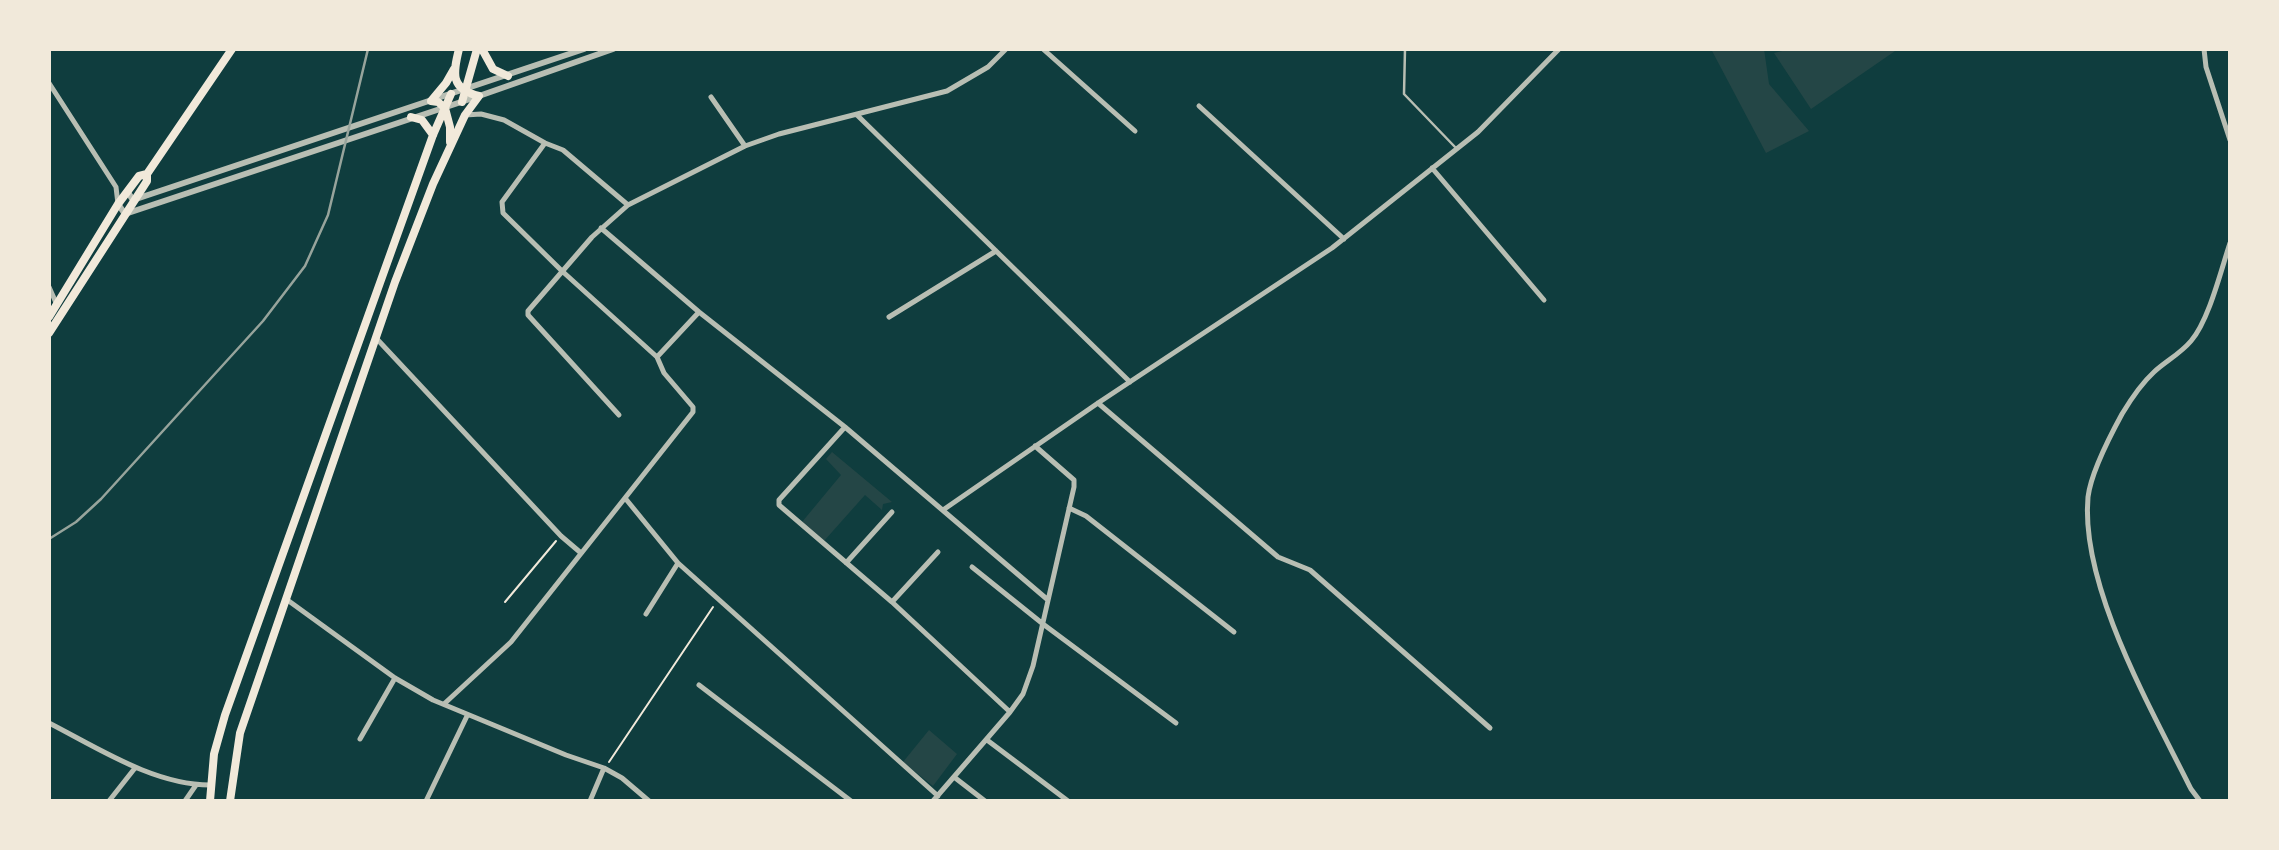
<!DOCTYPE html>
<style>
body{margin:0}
#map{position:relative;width:2279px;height:850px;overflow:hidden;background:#0f3d3e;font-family:Arial,sans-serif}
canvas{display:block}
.frame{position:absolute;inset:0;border:51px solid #f1e9da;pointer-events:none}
</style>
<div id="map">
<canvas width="2279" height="850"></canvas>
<div class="frame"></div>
</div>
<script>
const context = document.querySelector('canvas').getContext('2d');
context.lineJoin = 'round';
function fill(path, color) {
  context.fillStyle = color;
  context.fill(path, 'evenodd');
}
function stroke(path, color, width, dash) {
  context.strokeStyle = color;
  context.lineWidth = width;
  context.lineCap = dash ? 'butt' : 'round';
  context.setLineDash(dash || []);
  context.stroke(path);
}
const green = new Path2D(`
 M1711 49H1764L1769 84 1809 131 1766 153Z
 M1790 49H1898L1811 109 1774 53Z
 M832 452 892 502 883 504 882 510 865 495 824 541 802 522 841 475 826 459Z
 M929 730 957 754 933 786 903 762Z`);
const path = new Path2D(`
 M505 602 556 541
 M609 762 713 607`);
const service = new Path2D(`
 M1405 49 1404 94 1455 147`);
const minor = new Path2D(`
 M1043 49 1135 131
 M2204 49 2206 67 2230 140
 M49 83 116 187 118 204
 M711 97 745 146
 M1199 106 1344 239
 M465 115 481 114 504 120 545 143 563 150 628 205
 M857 115 1130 382
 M1432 168 1544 300
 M601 228 699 312 845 427 1048 600
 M49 287 57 305
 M889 317 996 251
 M376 338 561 536 581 553
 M657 357 699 312
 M1098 403 1278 557 1310 570 1490 728
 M619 415 528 315V311L592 237 628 205 745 146 779 134 947 91 988 67 1006 49
 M845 427 779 500V505L892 602 1010 712
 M625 498 678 563 938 796
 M1069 508 1086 516 1234 632
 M943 510 1098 403 1332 248 1478 132 1559 49
 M846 563 892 512
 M972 567 1043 624 1176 723
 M286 599 395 678 433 700 566 755 604 768 622 778 649 801
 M892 602 938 552
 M646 614 678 563
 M699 685 851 801
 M444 704 511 642 693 412V407L664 373 657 357 562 271 503 213 502 202 545 143
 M49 723C98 748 154 785 210 785
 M360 739 395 678
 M987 740 1068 801
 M954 777 985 801
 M109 801 135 768
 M185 801 196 785
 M426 801 467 716
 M590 801 604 768
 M933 801 1010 712 1023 694 1033 666 1074 487V480L1035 446
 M2200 801 2191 789C2152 710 2080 586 2088 497 2091 472 2110 436 2122 414 2131 399 2142 383 2154 372 2166 361 2180 354 2191 341 2209 320 2221 270 2230 243`);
const tertiary = new Path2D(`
 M127 191 133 200 584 49
 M118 204 125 214 479 96 613 49`);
const primary = new Path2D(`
 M482 49 493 69 508 76
 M462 102 477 49
 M445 108 438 102 431 101 446 83 454 69
 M445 108 450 127V142
 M411 117 422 120 433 135
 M49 317 118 204 139 176 147 174
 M49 333 147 181V174L232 49
 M210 801 214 754 225 715 433 135 451 94
 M230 801 240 733 395 282 433 184 465 115 479 96C450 89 453 73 459 49`);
const rail = new Path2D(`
 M49 539 76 522 101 499 263 321 305 266 328 215 368 49`);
fill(green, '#244646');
stroke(path, '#f1e9da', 2);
stroke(service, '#b8beb3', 2.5);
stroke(minor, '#b8beb3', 5);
stroke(tertiary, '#b8beb3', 6);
stroke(primary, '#f1e9da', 8);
stroke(rail, '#97a49c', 2.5);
</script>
